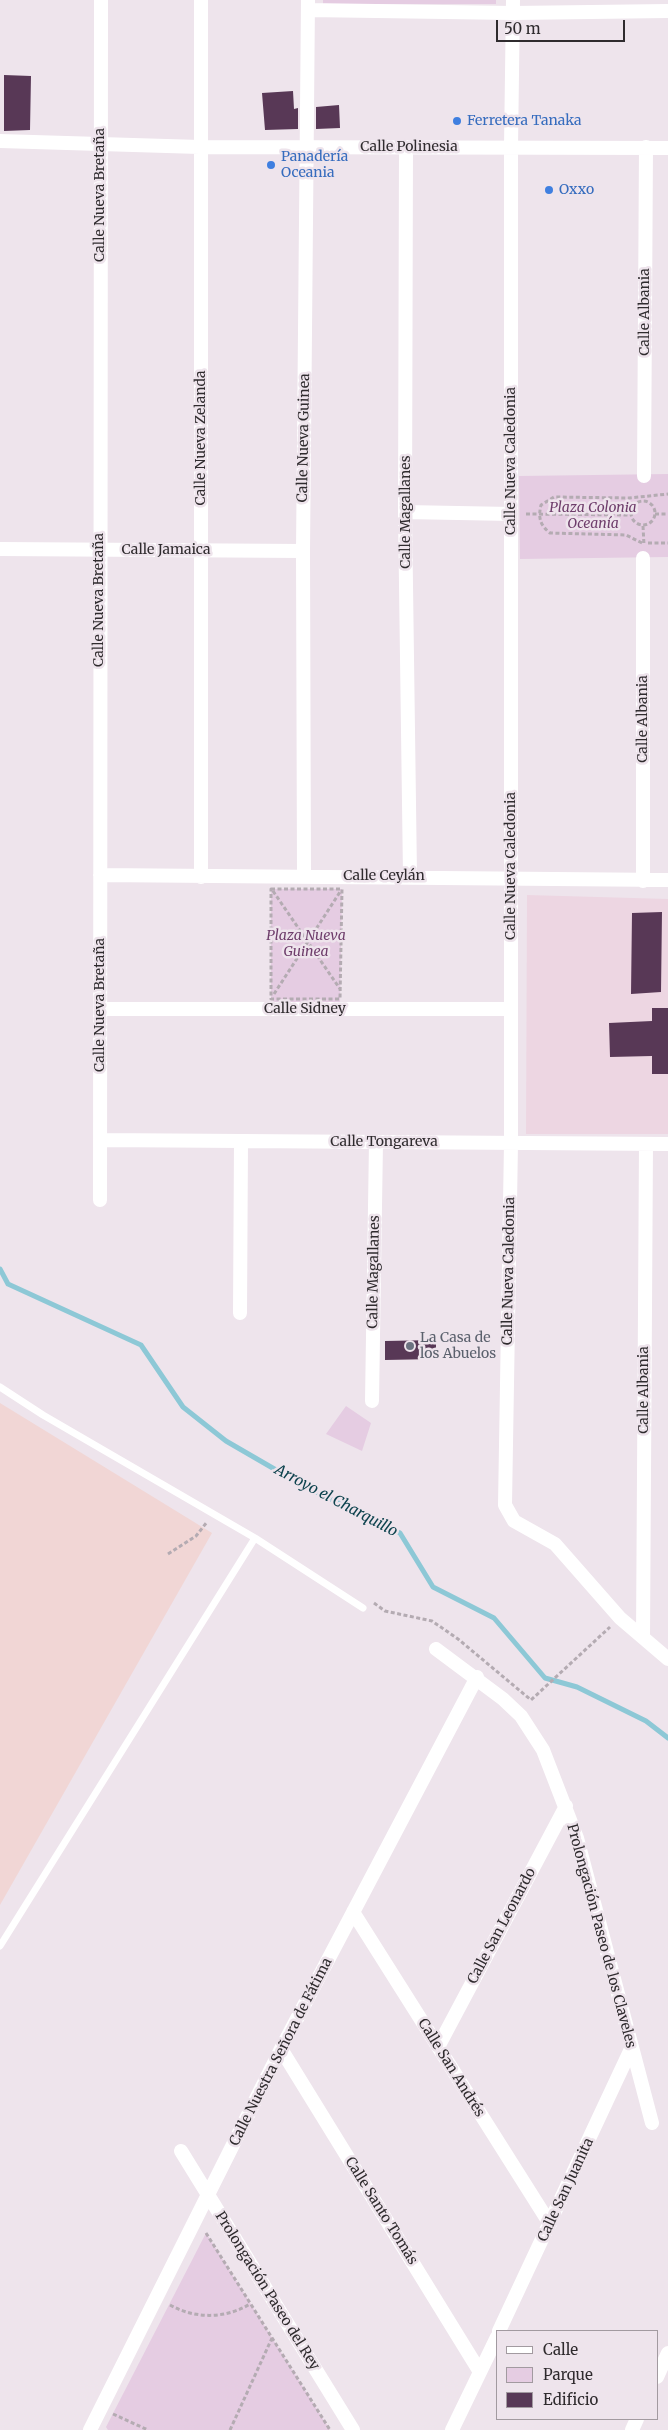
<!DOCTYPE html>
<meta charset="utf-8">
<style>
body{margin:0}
#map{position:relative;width:668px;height:2430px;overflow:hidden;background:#eee4ec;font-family:Merriweather,serif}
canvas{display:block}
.legend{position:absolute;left:496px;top:2330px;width:162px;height:90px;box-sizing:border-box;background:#eee4ec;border:1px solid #a29aa0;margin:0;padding:6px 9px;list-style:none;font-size:15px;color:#2f2b2e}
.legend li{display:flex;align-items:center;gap:10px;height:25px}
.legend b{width:25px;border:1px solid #a29aa0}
.scale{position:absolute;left:496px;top:20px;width:129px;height:22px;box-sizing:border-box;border:2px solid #2f2b2e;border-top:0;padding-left:6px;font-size:15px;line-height:18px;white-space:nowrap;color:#2f2b2e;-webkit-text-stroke:4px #eee4ec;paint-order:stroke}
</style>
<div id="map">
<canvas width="668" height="2430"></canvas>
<ul class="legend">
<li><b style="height:6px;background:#fff"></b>Calle</li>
<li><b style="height:14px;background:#e5cce2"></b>Parque</li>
<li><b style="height:14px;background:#583856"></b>Edificio</li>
</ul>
<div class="scale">50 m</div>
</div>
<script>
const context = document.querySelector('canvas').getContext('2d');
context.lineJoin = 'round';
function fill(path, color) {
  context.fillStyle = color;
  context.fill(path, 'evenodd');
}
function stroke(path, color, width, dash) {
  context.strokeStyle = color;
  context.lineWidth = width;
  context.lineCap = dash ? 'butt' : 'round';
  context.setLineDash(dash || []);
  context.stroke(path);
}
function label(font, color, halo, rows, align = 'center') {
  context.font = font + ' Merriweather,serif';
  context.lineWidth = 5;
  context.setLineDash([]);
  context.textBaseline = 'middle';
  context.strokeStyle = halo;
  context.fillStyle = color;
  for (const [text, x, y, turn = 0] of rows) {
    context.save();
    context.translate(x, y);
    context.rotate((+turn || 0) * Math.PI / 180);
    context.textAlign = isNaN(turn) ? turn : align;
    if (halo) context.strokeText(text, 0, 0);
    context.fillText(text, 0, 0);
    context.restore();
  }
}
const commercial = new Path2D(`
 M0 1403 212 1533 0 1905Z`);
const education = new Path2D(`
 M527 895 668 899V1134H526Z`);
const green = new Path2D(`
 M323 0H496V4H323Z
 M668 474V557L520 559 519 476Z
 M271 889H342L340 1003 271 1004Z
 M346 1406 371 1423 362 1451 326 1434Z
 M206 2233 330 2430H108L106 2427Z`);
const stream = new Path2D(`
 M0 1269 8 1284 141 1345 183 1407 226 1441 302 1485 400 1533 433 1587 494 1618 545 1678 577 1687 646 1721 668 1738`);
const building = new Path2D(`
 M4 75 31 76 30 130 4 131Z
 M293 91 294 109 298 108V129L265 130 262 93Z
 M339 105 340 128 316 129V107Z
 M662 912 661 992 631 994 632 913Z
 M652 1008H668V1074H652V1056L610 1057 609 1023 652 1021Z
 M436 1340V1359L385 1360V1341Z`);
const path = new Path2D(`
 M631 513a12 12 0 1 1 24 0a12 12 0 1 1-24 0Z
 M526 514 630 515
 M655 514H668
 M643 526 644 545
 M642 543 626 535 550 533C540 525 538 518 541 505L554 497 629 498 668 494
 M648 543H668
 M271 889H342L340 999H271Z
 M273 891 340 989
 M274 994 340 892
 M168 1554 196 1536 207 1522
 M374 1603 385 1611 432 1621 458 1639 531 1700 610 1627
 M206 2233 330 2430
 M170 2305C195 2319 225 2319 250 2304
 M113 2414 148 2430
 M230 2430 272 2338`);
const lane = new Path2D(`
 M0 1387 43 1415 255 1538 363 1608
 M0 1946 255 1538`);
const street = new Path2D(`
 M201 0V877
 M513 0 511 147V1143L505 1505 514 1521 555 1544 620 1618 668 1659
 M308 10 513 13 668 11
 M0 141 200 147 668 148
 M406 147 405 512 410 876
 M644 476 646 147
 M405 512 511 514
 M0 549 303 551
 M100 875 668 880
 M304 877 303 551 308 0
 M643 881V558
 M100 1009H510
 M100 1140 668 1144
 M100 1200 101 0
 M240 1313 241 1141
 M372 1401 376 1142
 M643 1637 646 1144
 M436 1649 503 1699 521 1716 543 1750 577 1838 652 2123
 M353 1912 550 2224
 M438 2047 566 1806
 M281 2049 480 2372
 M181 2151 353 2430
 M499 2331 631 2049
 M657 2377 668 2353
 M90 2430 281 2049 477 1677
 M452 2430 497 2337
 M632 2430 637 2419`);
const markers = [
 [457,121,5,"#3f7fe0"],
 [271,165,5,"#3f7fe0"],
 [549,190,5,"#3f7fe0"],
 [410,1346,5,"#6b7280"]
];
const shopNames = [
 ["Ferretera Tanaka",467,121],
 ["Panadería",281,157],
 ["Oceania",281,173],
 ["Oxxo",559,190]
];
const streetNames = [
 ["Calle Polinesia",409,147],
 ["Calle Nueva Bretaña",100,195,-90],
 ["Calle Albania",645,312,-90],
 ["Calle Nueva Zelanda",201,438,-90],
 ["Calle Nueva Guinea",304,438,-89],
 ["Calle Nueva Caledonia",511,461,-90],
 ["Calle Magallanes",406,512,-90],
 ["Calle Jamaica",166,550],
 ["Calle Nueva Bretaña",99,600,-90],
 ["Calle Albania",643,719,-90],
 ["Calle Nueva Caledonia",511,866,-90],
 ["Calle Ceylán",384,876],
 ["Calle Nueva Bretaña",100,1005,-90],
 ["Calle Sidney",305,1009],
 ["Calle Tongareva",384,1142],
 ["Calle Nueva Caledonia",509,1271,-89],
 ["Calle Magallanes",374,1272,-89],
 ["Calle Albania",644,1390,-90],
 ["Calle San Leonardo",502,1926,-62],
 ["Prolongación Paseo de los Claveles",601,1936,75],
 ["Calle Nuestra Señora de Fátima",281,2052,-63],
 ["Calle San Andrés",451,2068,58],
 ["Calle San Juanita",566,2190,-65],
 ["Calle Santo Tomás",381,2211,58],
 ["Prolongación Paseo del Rey",267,2291,58]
];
const parkNames = [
 ["Plaza Colonia",593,508],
 ["Oceanía",593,524],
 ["Plaza Nueva",306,936],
 ["Guinea",306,952]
];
const worshipNames = [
 ["La Casa de",420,1338],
 ["los Abuelos",420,1354]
];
const waterNames = [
 ["Arroyo el Charquillo",336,1501,28]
];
fill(commercial, '#f1d6d5');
fill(education, '#edd6e2');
fill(green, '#e5cce2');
stroke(stream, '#8dc8d6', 5);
fill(building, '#583856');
stroke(path, '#b4abb2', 3, [4, 2.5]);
stroke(lane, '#fff', 7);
stroke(street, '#fff', 14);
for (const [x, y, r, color] of markers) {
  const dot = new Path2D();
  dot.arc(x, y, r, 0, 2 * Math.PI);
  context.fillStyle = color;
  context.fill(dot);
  stroke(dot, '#eee4ec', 2);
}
label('14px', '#366cbe', '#eee4ec', shopNames, 'left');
label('14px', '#2f2b2e', '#eee4ec', streetNames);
label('italic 14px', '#6e3d6b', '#eee4ec', parkNames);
label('14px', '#5b616d', '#eee4ec', worshipNames, 'left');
label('italic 15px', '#0e434e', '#eee4ec', waterNames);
</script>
